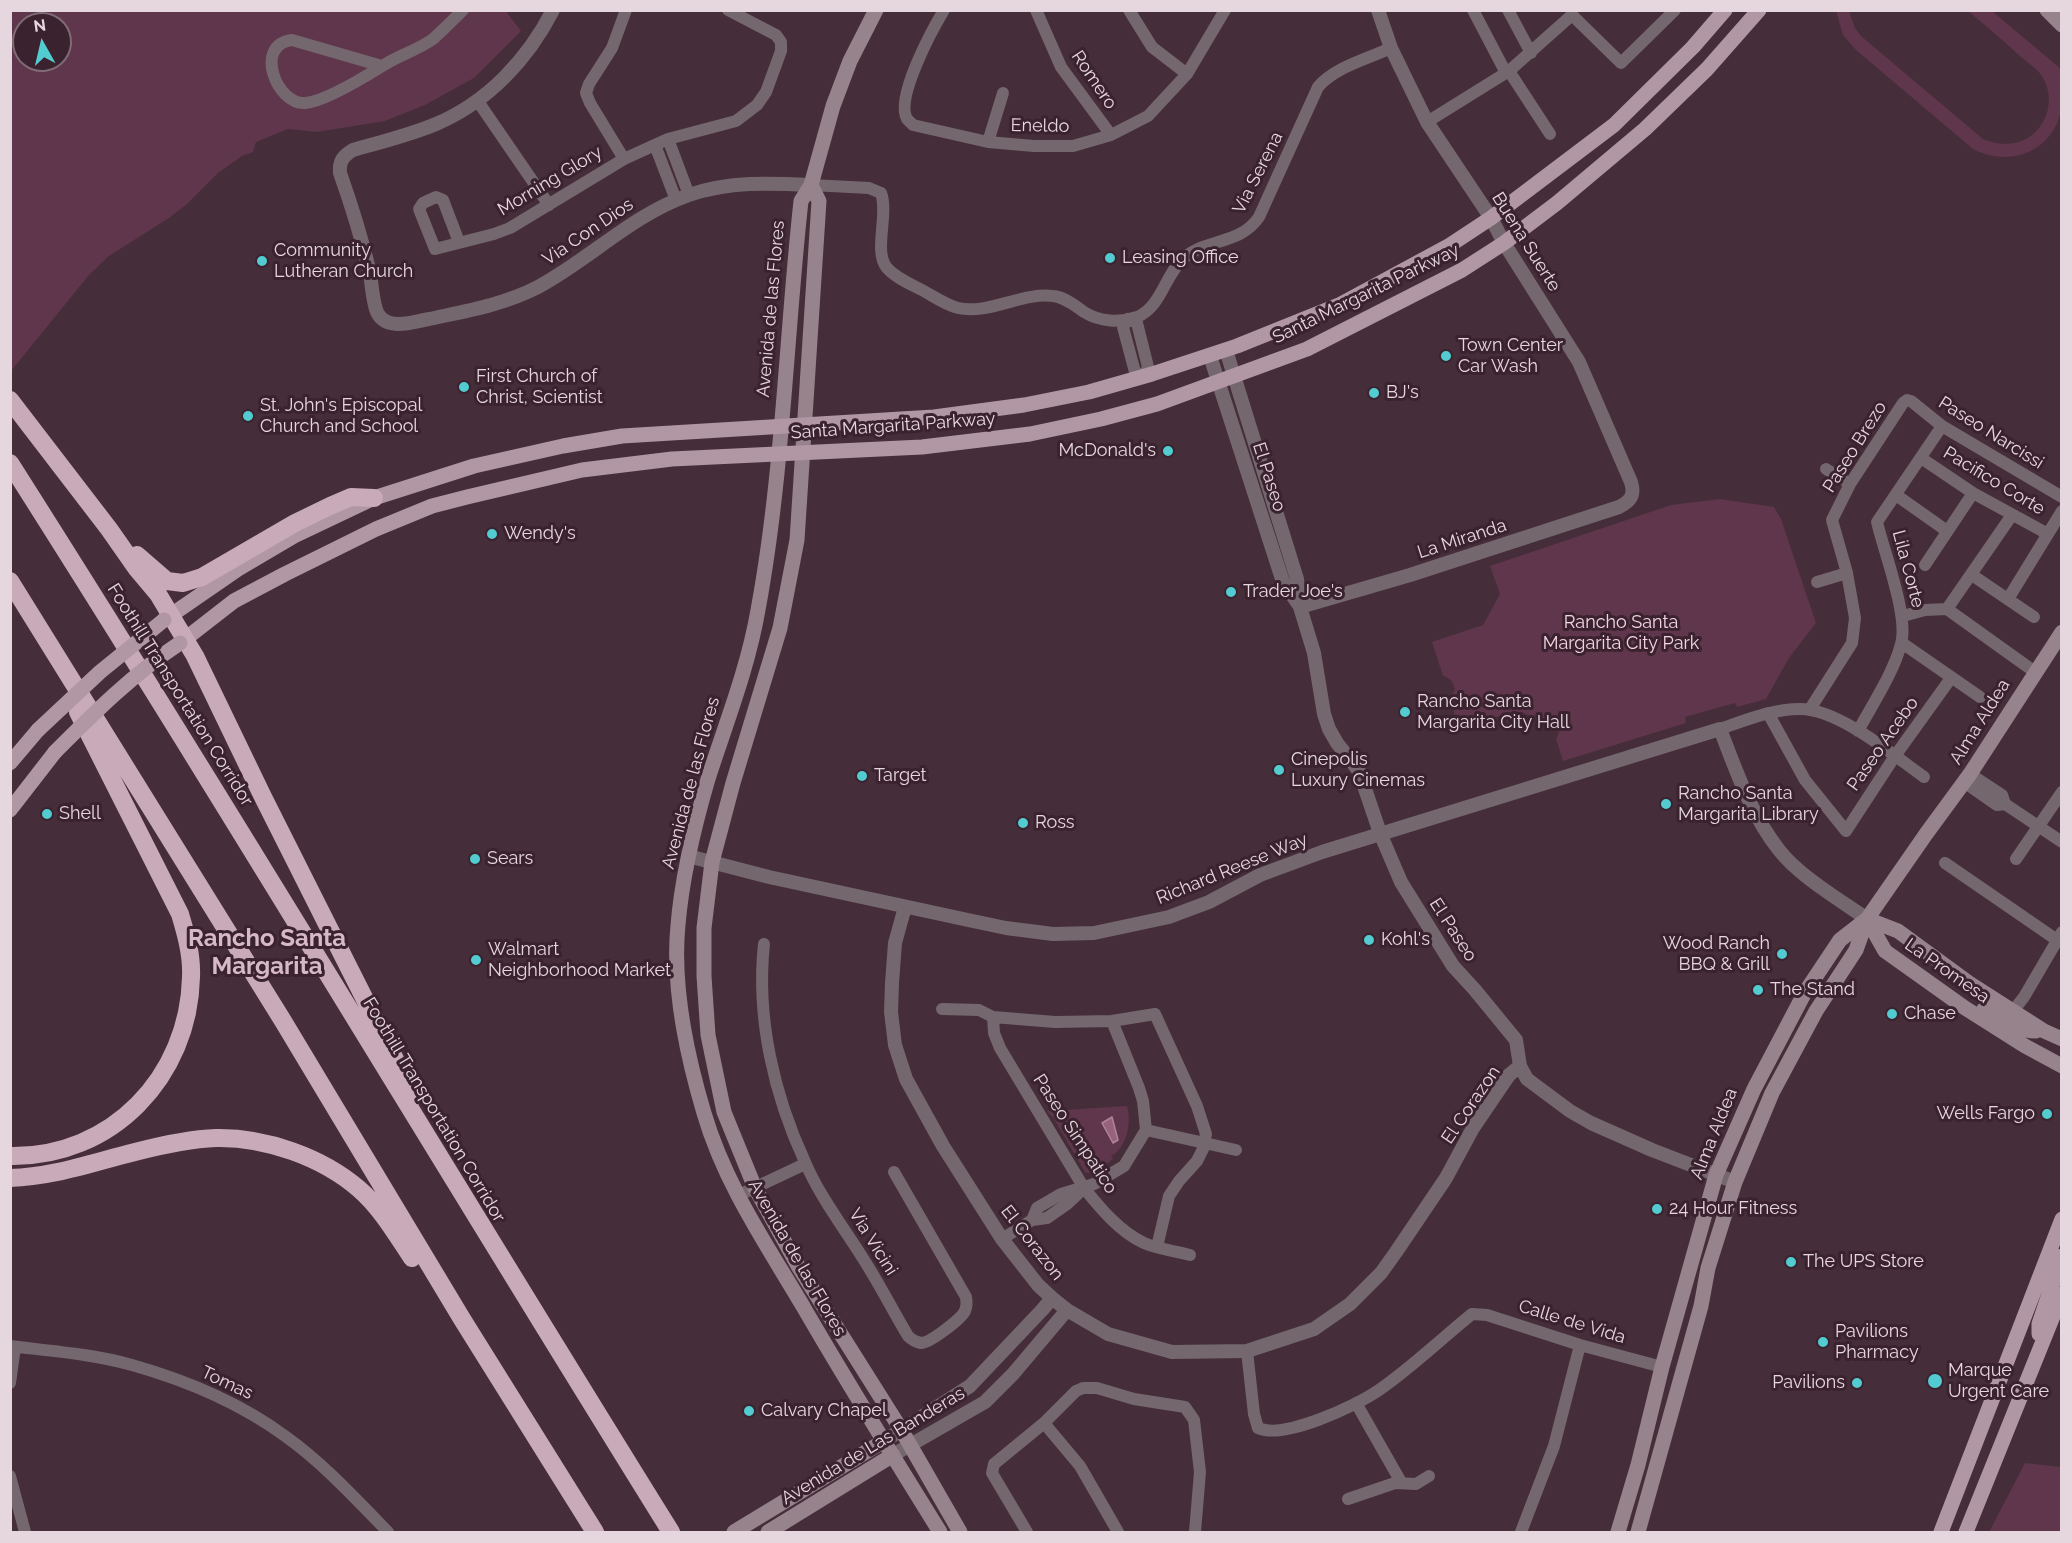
<!DOCTYPE html>
<style>
body{margin:0}
#map{position:relative;width:2072px;height:1543px;overflow:hidden;background:#452d39;font-family:Raleway,sans-serif}
canvas{display:block}
.frame{position:absolute;inset:0;border:12px solid #e6d6de;pointer-events:none}
.north{position:absolute;left:12px;top:12px;width:60px;height:60px;box-sizing:border-box;background:#3a232f;border:2px solid #7f6b75;border-radius:50%;rotate:352deg;font-size:16px;font-weight:700;line-height:24px;text-align:center;color:#e6d6de}
.north::after{content:'';display:block;margin:auto;width:21px;height:27px;background:#52ccd0;clip-path:polygon(50% 0,100% 100%,50% 72%,0 100%)}
</style>
<div id="map">
<canvas width="2072" height="1543"></canvas>
<div class="frame"></div>
<div class="north">N</div>
</div>
<script>
const context = document.querySelector('canvas').getContext('2d');
context.lineJoin = 'round';
function fill(path, color) {
  context.fillStyle = color;
  context.fill(path, 'evenodd');
}
function stroke(path, color, width, dash) {
  context.strokeStyle = color;
  context.lineWidth = width;
  context.lineCap = dash ? 'butt' : 'round';
  context.setLineDash(dash || []);
  context.stroke(path);
}
function label(font, color, halo, rows, align = 'center') {
  context.font = font + ' Raleway,sans-serif';
  context.lineWidth = 6;
  context.setLineDash([]);
  context.textBaseline = 'middle';
  context.strokeStyle = halo;
  context.fillStyle = color;
  for (const [text, x, y, turn = 0] of rows) {
    context.save();
    context.translate(x, y);
    context.rotate((+turn || 0) * Math.PI / 180);
    context.textAlign = isNaN(turn) ? turn : align;
    if (halo) context.strokeText(text, 0, 0);
    context.fillText(text, 0, 0);
    context.restore();
  }
}
const green = new Path2D(`
 M505 10 521 31 474 78 425 105 385 121 317 132 288 129 256 142 253 152 242 156 218 173 186 205 169 218 109 256 89 275 11 371V11ZM24 24H60V60H24Z
 M1836 11H1849L1855 28 1861 36 1983 139C1999 146 2018 146 2032 135 2048 122 2054 99 2044 80 2040 70 2029 64 2021 57 2004 41 1986 26 1968 11H1992L2061 69C2062 84 2063 100 2060 115 2049 154 2007 167 1973 149L1856 50 1843 35Z
 M1720 499 1774 507 1781 519 1816 623 1789 658 1766 699 1737 707 1735 703 1685 717 1686 723 1563 761 1556 739 1559 732 1522 712H1512L1459 729 1449 697 1455 690C1453 682 1451 678 1443 676L1432 642 1483 625 1500 594 1490 566 1671 505Z
 M1127 1106C1132 1122 1127 1148 1111 1156L1113 1159 1102 1167 1089 1173 1085 1172 1054 1119 1047 1111Z
 M2025 1463 2061 1467V1532H1989Z`);
const water = new Path2D(`
 M1112 1117 1118 1140 1113 1143 1102 1123Z`);
const minor = new Path2D(`
 M944 10C932 30 895 98 907 119 907 119 913 125 913 125L988 142 1034 146H1073L1111 135 1148 116 1187 74 1225 10
 M1036 10 1061 67 1111 135
 M1129 10 1152 47 1187 74
 M1473 10 1506 73
 M1508 10 1531 53
 M382 66 292 40C253 45 277 105 305 103 324 102 368 75 384 65 399 55 418 50 433 39 443 30 453 20 463 10
 M1509 71 1550 134
 M477 100 549 205
 M1427 122 1509 71 1572 15 1621 63 1675 10
 M668 139 689 195
 M988 142 1003 93
 M655 145 676 200
 M624 159 590 103 586 93 589 84 612 48 626 10
 M811 185 869 188 881 193C889 214 873 252 887 268 896 278 910 284 922 290 933 296 946 305 958 308 988 315 1023 292 1053 296 1065 297 1075 306 1084 312 1100 322 1120 323 1137 317 1162 307 1165 273 1185 257 1208 238 1240 245 1259 217L1318 87C1335 67 1367 59 1391 48
 M459 242 443 200 436 197 423 203 419 209 435 249 494 234 510 228 624 159 668 139 736 121 757 105 766 92 781 51V42L776 35 728 10
 M1128 319 1137 323 1148 367 1144 376 1135 372 1123 327Z
 M1921 458 1973 493 2048 534
 M1826 469 1850 484
 M1896 495 1947 531
 M1925 565 1973 493
 M1972 575 2034 617
 M1817 582 1847 573
 M2008 599 2062 511
 M1947 609 2035 672
 M1903 616 1925 610 1947 609 2012 515
 M1902 643 1980 697
 M1810 709 1852 643 1855 618 1847 573 1832 520 1850 484 1903 403 1907 400 1911 401 1942 426 2062 497
 M1768 713 1805 780 1846 831 1895 756 1951 678
 M1720 729C1746 720 1773 709 1800 709 1839 709 1893 755 1924 777
 M1858 731C1872 705 1894 672 1901 644 1909 617 1884 552 1877 522L1942 426
 M1970 774 2002 795 2005 804
 M1964 782 1997 805 2005 804 2062 842
 M2016 859 2062 792
 M1945 863 2057 940
 M764 944C756 1018 774 1095 805 1162 820 1197 844 1228 864 1260 880 1285 893 1311 908 1336 911 1339 916 1342 921 1343 930 1343 961 1319 965 1311 967 1306 967 1302 966 1297L894 1172
 M942 1009 979 1010 993 1017 1055 1022 1112 1021 1155 1014 1197 1106 1206 1134 1203 1149 1197 1161 1179 1181 1169 1196 1157 1247
 M2013 1011 2024 997 2062 932
 M993 1017 994 1033 1000 1048 1084 1188C1100 1208 1120 1232 1144 1243 1158 1249 1175 1251 1190 1255
 M1146 1130 1236 1150
 M737 1196 805 1164
 M1032 1220 1037 1208 1061 1194 1094 1184 1124 1166 1146 1130 1143 1101 1139 1088 1112 1021
 M1002 1239 1032 1220 1047 1218 1067 1204 1083 1189
 M10 1346C51 1351 93 1354 132 1365 185 1380 240 1403 285 1436 323 1463 356 1499 388 1532
 M1247 1351 1254 1414 1258 1428C1283 1440 1356 1406 1379 1390 1411 1368 1441 1339 1472 1314L1487 1315 1580 1345 1662 1367
 M10 1383 15 1347
 M1356 1403 1401 1482
 M1044 1423 1080 1466 1118 1532
 M10 1476 25 1532
 M1348 1499 1395 1483 1416 1484 1429 1476
 M1027 1532 992 1473 994 1464 1044 1423 1076 1391 1083 1388H1097L1134 1399 1185 1407 1194 1420 1200 1472 1195 1532
 M1521 1532 1554 1446 1580 1345`);
const tertiary = new Path2D(`
 M553 10C528 59 488 102 436 124 410 135 381 142 353 150 343 156 339 161 340 173 351 204 361 236 369 269 372 280 372 304 378 314 388 331 413 322 429 319 466 311 503 305 538 287 590 259 632 215 689 195 729 181 770 183 811 185
 M1226 350 1297 579 1300 607 1314 653 1324 714 1329 729 1337 743 1359 771 1380 833 1401 882 1453 966 1475 990 1516 1040 1520 1066 1527 1079 1570 1111 1591 1123 1652 1150 1735 1182
 M1210 356 1283 582 1299 605
 M1300 607 1410 575 1619 507C1631 501 1635 495 1631 482L1579 362 1504 243 1491 218 1427 122 1391 48 1378 10
 M688 856 769 877 968 920 1006 928 1053 934 1094 933 1169 917 1209 902 1260 875 1322 852 1720 729C1736 770 1751 815 1779 850 1799 876 1840 900 1867 919
 M905 907 895 943 892 983 891 1012 895 1045 906 1079 943 1146 1002 1239 1038 1285 1052 1298 1067 1310 1108 1334 1172 1352 1247 1351 1314 1329 1350 1304 1381 1273 1396 1252 1446 1178 1473 1128 1509 1075 1520 1066
 M884 1441 970 1386 1043 1309 1052 1298
 M893 1455 985 1402 1013 1374 1067 1310`);
const secondary = new Path2D(`
 M876 10 850 61 833 106 811 185 801 201C786 337 783 475 758 610 748 668 726 723 708 779 694 827 682 876 678 925 672 985 687 1056 704 1113 725 1185 767 1245 804 1308 848 1384 894 1458 940 1532
 M2047 10 2062 25
 M811 185 819 201 797 540 780 628 733 783 712 862 704 928V976L708 1035 724 1112 755 1188 798 1266 902 1431 960 1532
 M1867 919 1885 951 1965 1008 2025 1046 2062 1066
 M1867 919 1898 931 1969 983 2044 1031 2062 1039
 M1984 1009C1999 1018 2017 1031 2036 1031
 M734 1532 884 1441
 M768 1532 893 1455
 M1618 1532 1638 1465 1662 1367 1716 1175 1754 1089 1804 994 1840 940 1867 919
 M1638 1532 1701 1306 1708 1268 1735 1182 1772 1093 1816 1011 1856 950 1867 919 1926 834 1970 774 2062 632`);
const primary = new Path2D(`
 M164 620 238 569 294 536 374 498 474 466 563 446 622 436 934 417 1024 405 1089 392 1152 374 1237 346 1339 305 1450 245 1491 218 1614 125 1693 47 1725 10
 M180 643 234 601 285 574 376 529 432 506 467 497 582 470 672 459 922 447 1030 434 1101 419 1157 404 1307 349 1462 270 1504 243 1557 203 1645 129 1707 69 1759 10
 M10 763 38 730
 M10 810 55 752
 M2039 1334V1324L2062 1256
 M1941 1532 2062 1219
 M1966 1532 2062 1294`);
const motorway = new Path2D(`
 M10 400 109 529 137 569 158 594 195 656 263 797 414 1097
 M10 463C235 817 450 1177 671 1532
 M137 555 167 581 183 583 202 577 295 523 330 506 351 497 374 498
 M10 581 283 1021 462 1319 595 1532
 M10 1156C112 1158 189 1076 191 977 192 955 186 934 180 914L78 712
 M10 1178C53 1177 94 1162 135 1152 162 1145 188 1139 216 1138 265 1137 322 1157 359 1189 381 1208 396 1234 412 1258`);
const primaryBridge = new Path2D(`
 M38 730 100 672 164 620
 M55 752C94 713 133 674 180 643`);
const markers = [
 [1110,258,6,"#52ccd0"],
 [262,261,6,"#52ccd0"],
 [1446,356,6,"#52ccd0"],
 [464,387,6,"#52ccd0"],
 [1374,393,6,"#52ccd0"],
 [248,416,6,"#52ccd0"],
 [1168,451,6,"#52ccd0"],
 [492,534,6,"#52ccd0"],
 [1231,592,6,"#52ccd0"],
 [1405,712,6,"#52ccd0"],
 [1279,770,6,"#52ccd0"],
 [862,776,6,"#52ccd0"],
 [1666,804,6,"#52ccd0"],
 [47,814,6,"#52ccd0"],
 [1023,823,6,"#52ccd0"],
 [475,859,6,"#52ccd0"],
 [1369,940,6,"#52ccd0"],
 [1782,954,6,"#52ccd0"],
 [476,960,6,"#52ccd0"],
 [1758,990,6,"#52ccd0"],
 [1892,1014,6,"#52ccd0"],
 [2047,1114,6,"#52ccd0"],
 [1657,1209,6,"#52ccd0"],
 [1791,1262,6,"#52ccd0"],
 [1823,1342,6,"#52ccd0"],
 [1935,1381,8,"#52ccd0"],
 [1857,1383,6,"#52ccd0"],
 [749,1411,6,"#52ccd0"]
];
const streetNames = [
 ["Romero",1094,80,56],
 ["Eneldo",1040,126,1],
 ["Via Serena",1258,173,-63],
 ["Morning Glory",550,181,-31],
 ["Via Con Dios",588,232,-34],
 ["Buena Suerte",1526,242,58],
 ["Santa Margarita Parkway",1366,294,-26],
 ["Avenida de las Flores",771,309,-85],
 ["Santa Margarita Parkway",893,426,-4],
 ["Paseo Narcissi",1991,433,32],
 ["Paseo Brezo",1855,447,-58],
 ["El Paseo",1269,477,72],
 ["Pacifico Corte",1994,481,31],
 ["La Miranda",1462,539,-18],
 ["Lila Corte",1908,569,75],
 ["Foothill Transportation Corridor",180,695,58],
 ["Alma Aldea",1980,722,-58],
 ["Paseo Acebo",1883,744,-55],
 ["Avenida de las Flores",691,783,-75],
 ["Richard Reese Way",1232,869,-22],
 ["El Paseo",1453,930,57],
 ["La Promesa",1947,971,35],
 ["El Corazon",1471,1105,-56],
 ["Foothill Transportation Corridor",434,1110,59],
 ["Paseo Simpatico",1075,1134,57],
 ["Alma Aldea",1714,1134,-68],
 ["Via Vicini",873,1242,58],
 ["El Corazon",1032,1243,52],
 ["Avenida de las Flores",797,1258,60],
 ["Calle de Vida",1572,1322,17],
 ["Tomas",227,1383,25],
 ["Avenida de Las Banderas",873,1446,-31]
];
const poiNames = [
 ["Community",274,251],
 ["Lutheran Church",274,272],
 ["Leasing Office",1122,258],
 ["Town Center",1458,346],
 ["Car Wash",1458,367],
 ["First Church of",476,377],
 ["Christ, Scientist",476,398],
 ["BJ's",1386,393],
 ["St. John's Episcopal",260,406],
 ["Church and School",260,427],
 ["McDonald's",1156,451,"right"],
 ["Wendy's",504,534],
 ["Trader Joe's",1243,592],
 ["Rancho Santa",1417,702],
 ["Margarita City Hall",1417,723],
 ["Cinepolis",1291,760],
 ["Luxury Cinemas",1291,781],
 ["Target",874,776],
 ["Rancho Santa",1678,794],
 ["Margarita Library",1678,815],
 ["Shell",59,814],
 ["Ross",1035,823],
 ["Sears",487,859],
 ["Kohl's",1381,940],
 ["Wood Ranch",1770,944,"right"],
 ["BBQ & Grill",1770,965,"right"],
 ["Walmart",488,950],
 ["Neighborhood Market",488,971],
 ["The Stand",1770,990],
 ["Chase",1904,1014],
 ["Wells Fargo",2035,1114,"right"],
 ["24 Hour Fitness",1669,1209],
 ["The UPS Store",1803,1262],
 ["Pavilions",1835,1332],
 ["Pharmacy",1835,1353],
 ["Marque",1948,1371],
 ["Urgent Care",1948,1392],
 ["Pavilions",1845,1383,"right"],
 ["Calvary Chapel",761,1411]
];
const parkNames = [
 ["Rancho Santa",1621,623],
 ["Margarita City Park",1621,644]
];
const districtNames = [
 ["Rancho Santa",267,939],
 ["Margarita",267,967]
];
fill(green, '#5f364b');
fill(water, '#97627d');
stroke(water, '#af859a', 1.5);
stroke(minor, '#74676d', 12);
stroke(tertiary, '#74676d', 14);
stroke(secondary, '#96838c', 15);
stroke(primary, '#b197a3', 15);
stroke(motorway, '#c9aab9', 18);
stroke(primaryBridge, '#b197a3', 15);
for (const [x, y, r, color] of markers) {
  const dot = new Path2D();
  dot.arc(x, y, r, 0, 2 * Math.PI);
  context.fillStyle = color;
  context.fill(dot);
  stroke(dot, '#3a232f', 2);
}
label('18px', '#e6d6de', '#3a232f', streetNames);
label('18px', '#e6d6de', '#3a232f', poiNames, 'left');
label('18px', '#f5d3e3', '#3a232f', parkNames);
label('bold 24px', '#d7b8c7', '#3a232f', districtNames);
</script>
